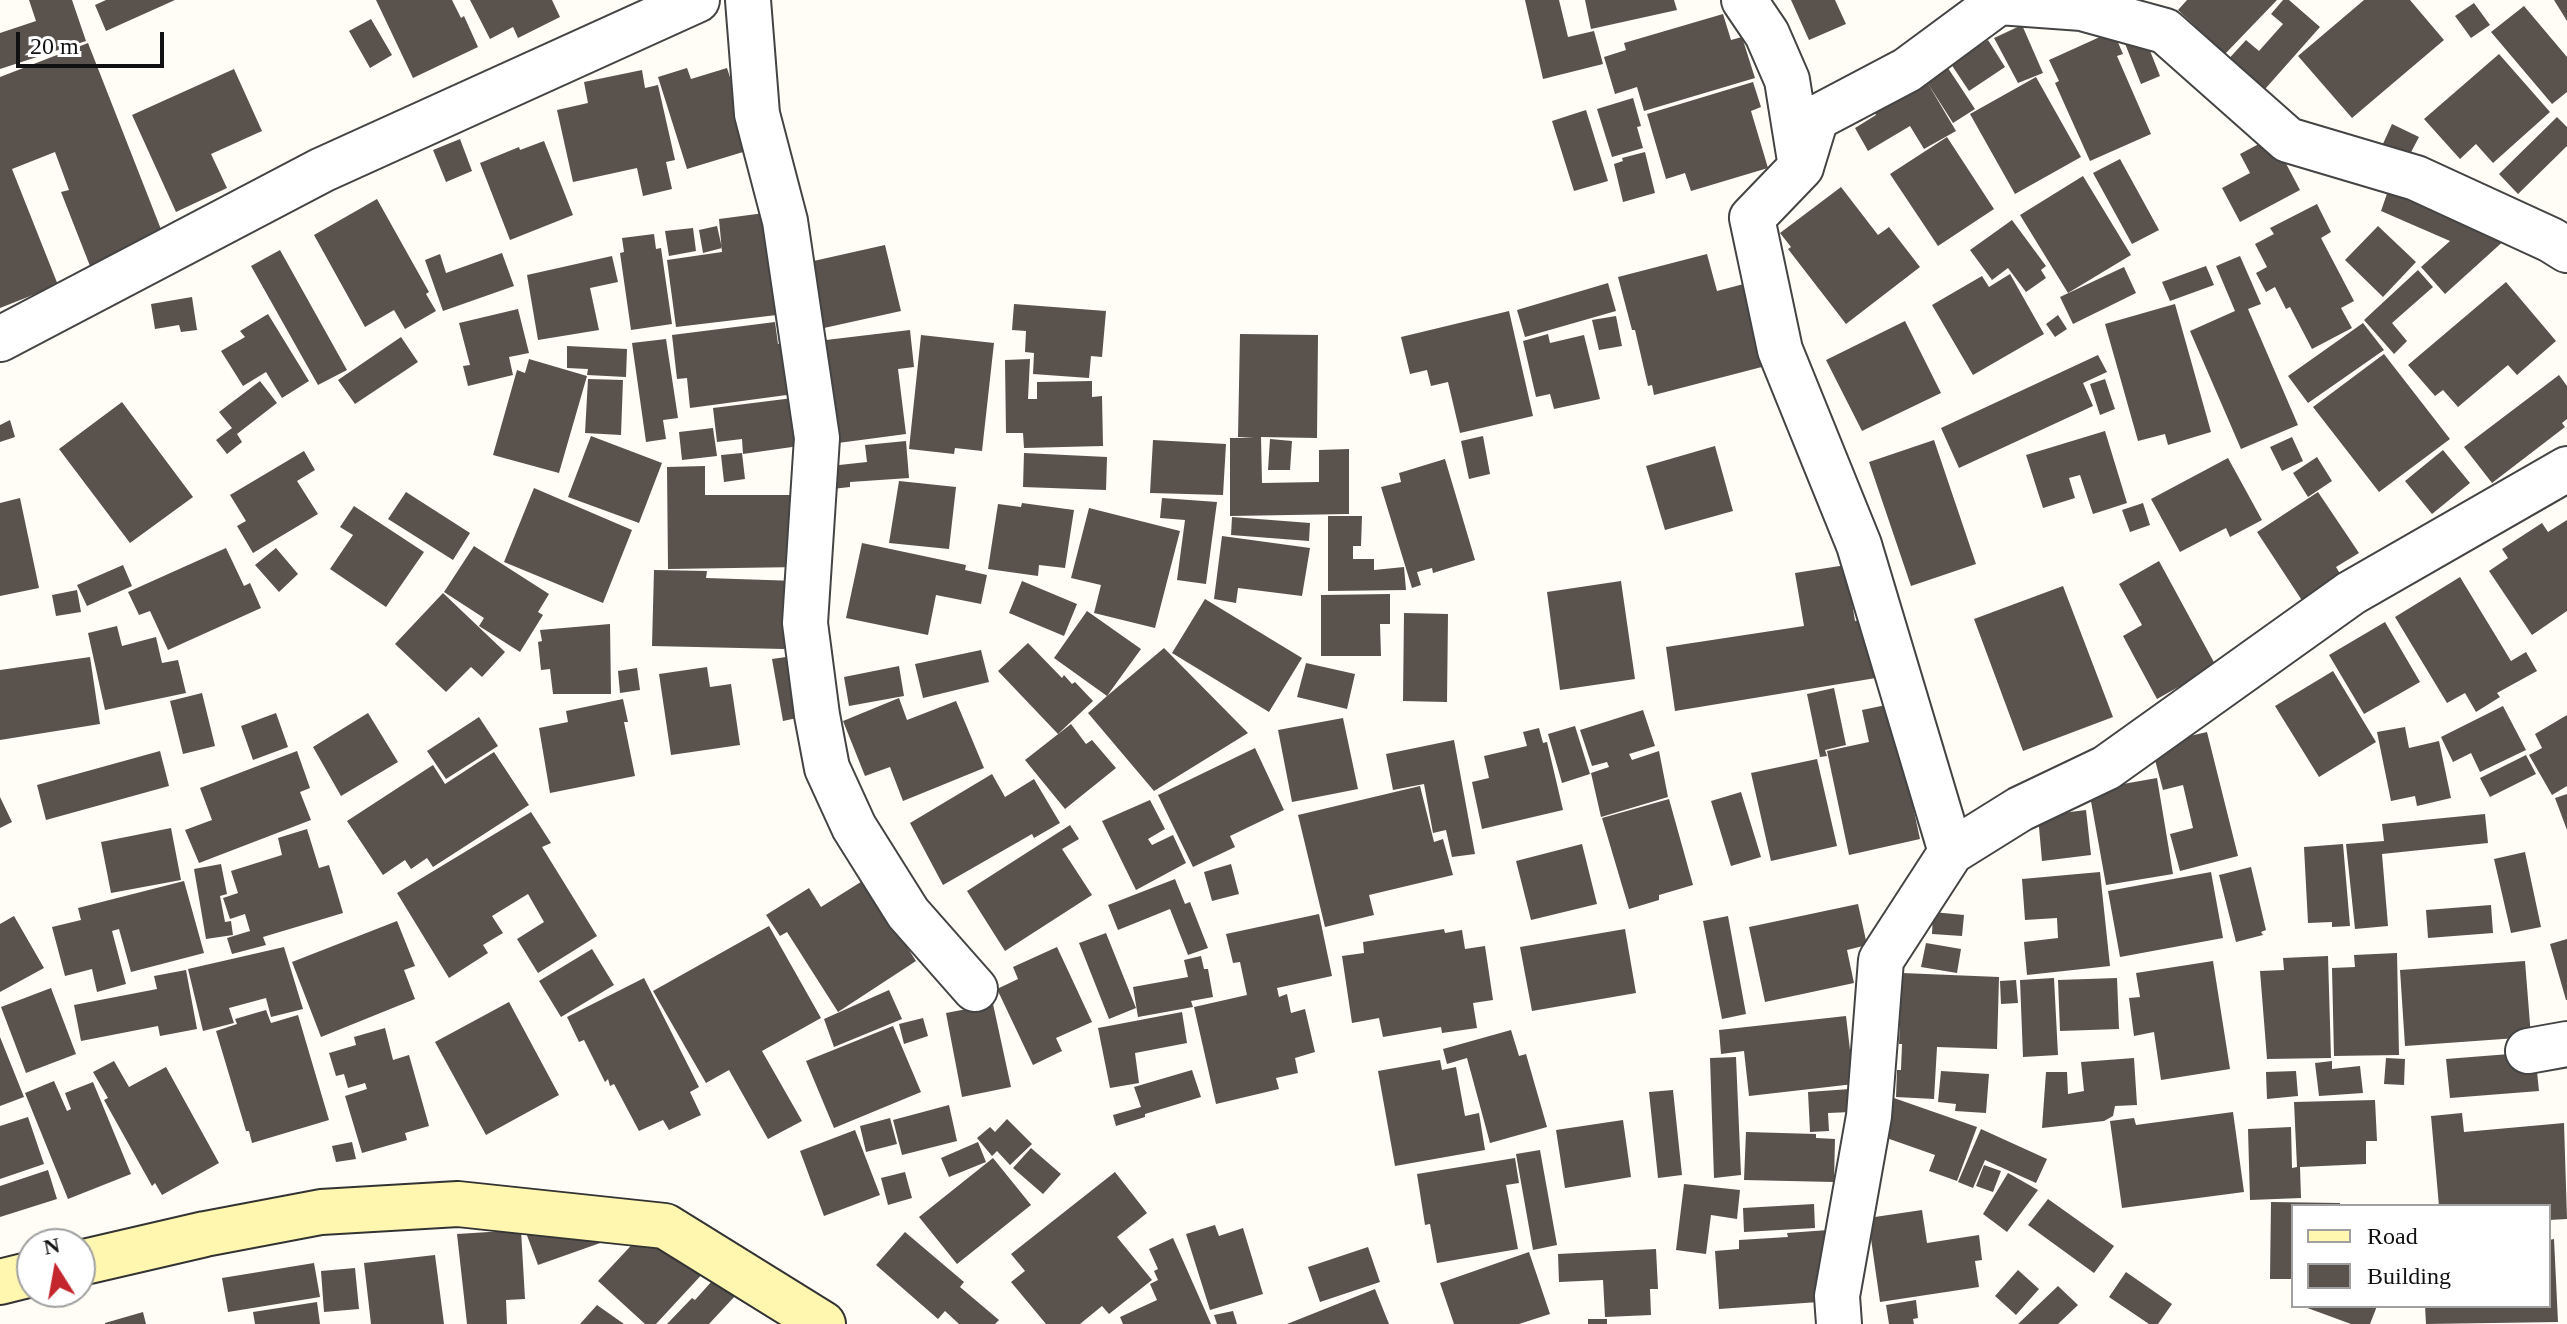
<!DOCTYPE html>
<style>
body{margin:0}
#map{position:relative;width:2567px;height:1324px;overflow:hidden;background:#fffdf5;font-family:"Times New Roman",serif}
canvas{display:block}
.legend{position:absolute;left:2291px;top:1204px;width:260px;height:104px;box-sizing:border-box;background:#fff;border:2px solid #a0a0a0;margin:0;padding:10px 14px;list-style:none;font-size:24px;color:#111}
.legend li{display:flex;align-items:center;gap:16px;height:40px}
.legend b{width:40px;border:2px solid #a0a0a0}
.north{position:absolute;left:16px;top:1228px;width:80px;height:80px;box-sizing:border-box;background:#fff;border:2px solid #a0a0a0;border-radius:50%;rotate:349deg;font-size:22px;font-weight:700;line-height:32px;text-align:center;color:#111}
.north::after{content:'';display:block;margin:auto;width:28px;height:36px;background:#c4262e;clip-path:polygon(50% 0,100% 100%,50% 72%,0 100%)}
.scale{position:absolute;left:16px;top:32px;width:148px;height:36px;box-sizing:border-box;border:4px solid #111;border-top:0;padding-left:10px;font-size:24px;line-height:28px;white-space:nowrap;color:#111;-webkit-text-stroke:6px #fff;paint-order:stroke}
</style>
<div id="map">
<canvas width="2567" height="1324"></canvas>
<ul class="legend">
<li><b style="height:10px;background:#fff6b0"></b>Road</li>
<li><b style="height:22px;background:#5a524d"></b>Building</li>
</ul>
<div class="north">N</div>
<div class="scale">20 m</div>
</div>
<script>
const context = document.querySelector('canvas').getContext('2d');
context.lineJoin = 'round';
function fill(path, color) {
  context.fillStyle = color;
  context.fill(path, 'evenodd');
}
function stroke(path, color, width, dash) {
  context.strokeStyle = color;
  context.lineWidth = width;
  context.lineCap = dash ? 'butt' : 'round';
  context.setLineDash(dash || []);
  context.stroke(path);
}
const building = new Path2D(`
 M29 0H72L86 41 0 69V33L36 21Z
 M106 0H175L106 31 95 5Z
 M376 0H452L461 18 464 16 478 47 413 78Z
 M470 0H552L560 17 518 38 513 27 490 39Z
 M1525 0H1559L1568 37 1594 31 1603 64 1543 79Z
 M1585 0H1674L1677 10 1591 29Z
 M1791 0H1835L1846 24 1809 40Z
 M2187 0H2277L2225 54 2178 10Z
 M2283 0H2289L2320 27 2258 97 2224 64 2246 40 2259 51 2283 24 2271 14Z
 M2364 0H2410L2444 40 2352 118 2298 56Z
 M2554 0H2567V21Z
 M2474 3 2490 25 2471 38 2455 16Z
 M2524 6 2567 57V92L2552 104 2491 32Z
 M1723 14 1731 40 1742 37 1755 78 1644 111 1637 87 1615 94 1604 57 1626 50 1624 43Z
 M371 19 392 55 370 68 349 31Z
 M2022 25 2043 73 2018 83 1994 38Z
 M2141 28 2160 76 2141 84 2122 36Z
 M2113 31 2123 54 2117 56 2151 134 2090 161 2055 83 2059 81 2049 60Z
 M1988 40 2005 67 1969 91 1951 64Z
 M88 43 164 237 90 266 61 192 69 190 55 152 12 169 58 285 0 308V77Z
 M2499 54 2550 112 2493 163 2476 144 2460 159 2424 119Z
 M1946 65 1975 109 1953 123 1925 79Z
 M687 68 691 79 727 68 753 149 687 169 658 77Z
 M234 69 262 131 211 154 227 188 176 212 132 115Z
 M642 70 645 88 658 85 675 160 666 162 672 189 643 196 637 168 573 182 557 110 588 103 584 82Z
 M1924 77 1956 131 1924 149 1910 126 1868 151 1855 128 1876 115 1872 108Z
 M2036 77 2081 157 2015 194 1970 114Z
 M1753 82 1761 107 1751 111 1768 168 1691 191 1685 173 1666 179 1647 114Z
 M1633 98 1641 126 1637 127 1643 148 1612 157 1597 109Z
 M1586 110 1608 181 1574 191 1552 121Z
 M2557 117 2567 127V146L2518 194 2499 174Z
 M2392 124 2419 137 2408 158 2382 146Z
 M1947 137 1994 209 1938 246 1890 174Z
 M2272 137 2300 190 2240 222 2222 188 2250 173 2240 154Z
 M460 139 472 171 446 182 433 150Z
 M544 141 573 215 510 240 480 163 519 147 520 150Z
 M1645 152 1655 193 1623 202 1614 164 1623 161 1622 158Z
 M2120 159 2159 230 2132 244 2093 173Z
 M2083 176 2131 255 2068 293 2020 215Z
 M2391 182 2507 238 2445 294 2421 267 2450 241 2381 211Z
 M1841 187 1878 235 1889 227 1920 267 1846 324 1788 249 1791 247 1780 233Z
 M377 199 429 292 426 294 436 311 405 329 394 310 365 327 314 235Z
 M2317 204 2331 232 2321 238 2354 301 2341 308 2352 328 2312 349 2290 307 2286 309 2275 287 2266 292 2256 273 2267 267 2255 244 2274 234 2270 228Z
 M772 212 785 314 676 327 667 260 722 252 719 219Z
 M2012 220 2046 266 2041 270 2046 278 2026 292 2008 268 1992 280 1970 250Z
 M717 226 722 248 703 253 699 230Z
 M2378 226 2416 262 2383 297 2345 260Z
 M693 228 696 251 669 256 665 231Z
 M654 234 656 249 661 248 672 324 631 330 620 253 624 252 622 238Z
 M885 245 901 311 824 328 809 262Z
 M280 250 347 370 318 385 251 266Z
 M502 253 514 286 443 311 425 260 440 254 446 273Z
 M1707 254 1717 291 1759 280 1781 362 1654 395 1652 385 1648 386 1635 330H1632L1618 277Z
 M612 256 618 282 590 288 599 330 538 340 527 275Z
 M2240 256 2261 304 2248 309 2298 425 2241 449 2190 331 2235 311 2216 266Z
 M2206 266 2214 285 2170 301 2162 282Z
 M2124 267 2136 293 2073 324 2060 297Z
 M2418 270 2433 287 2392 323 2407 341 2394 354 2364 320Z
 M2010 274 2044 334 1973 375 1932 305 1982 276 1989 287Z
 M2506 282 2556 341 2517 375 2508 365 2458 407 2443 390 2435 396 2408 365Z
 M1608 283 1616 311 1525 337 1517 310Z
 M192 297 197 330 181 332 179 325 155 329 151 304Z
 M1014 304 1106 311 1102 357 1091 356 1089 378 1033 374 1034 353 1025 352 1026 331 1012 330Z
 M2175 304 2211 432 2168 445 2165 434 2138 441 2105 324Z
 M518 309 529 353 509 357 513 375 468 386 463 366 470 365 459 323Z
 M1509 311 1533 416 1460 433 1448 382 1431 386 1427 370 1410 374 1401 337Z
 M268 314 309 381 282 398 266 372 243 386 221 351 245 337 240 331Z
 M2058 315 2067 329 2055 337 2046 324Z
 M1616 316 1622 346 1599 350 1592 320Z
 M1905 321 1941 393 1862 431 1826 360Z
 M775 322 778 344 788 343 794 394 690 408 687 378 677 379 672 335Z
 M2363 323 2384 350 2308 403 2288 376Z
 M910 330 914 367 898 369 906 434 838 443 826 340Z
 M1240 334 1318 335 1317 438 1261 437 1262 483 1319 482V450L1349 449V514L1230 516V438H1254L1238 437Z
 M1548 334 1550 343 1584 335 1600 399 1554 409 1550 394 1536 397 1523 341Z
 M921 335 994 343 982 451 955 448 954 454 909 449Z
 M401 337 418 362 355 404 338 380Z
 M666 339 678 418 663 420 666 439 646 442 632 343Z
 M567 346 627 349 626 377 587 375 588 369 567 368Z
 M2384 354 2450 439 2379 492 2313 407Z
 M2098 355 2107 372 2083 383 2093 406 1959 468 1941 428Z
 M529 359 587 376 559 473 493 455 517 370 525 373Z
 M1030 359 1028 399H1037V382L1092 381V397L1102 396 1103 446 1024 448 1023 433H1006L1005 360Z
 M2559 375 2567 386V419L2562 423 2565 427 2492 483 2464 447Z
 M588 379 623 380 621 435 585 433Z
 M2105 379 2115 409 2100 415 2090 384Z
 M260 381 277 403 237 434 242 442 227 454 216 440 232 428 219 412Z
 M793 398 799 446 743 454 742 439 717 442 713 408Z
 M122 402 193 497 130 543 59 449Z
 M10 420 15 437 0 442V425Z
 M713 428 717 456 682 460 679 432Z
 M2105 431 2127 503 2093 514 2080 475 2069 478 2075 498 2043 508 2026 455Z
 M591 436 662 463 639 523 568 497Z
 M1483 436 1490 474 1469 479 1461 441Z
 M2292 437 2303 461 2282 471 2270 447Z
 M1270 439 1292 441 1290 470H1268Z
 M1153 440 1226 444 1223 495 1150 493Z
 M1934 440 1976 564 1911 586 1869 462Z
 M906 441 909 478 850 482V487L832 489 830 466 867 462 865 445Z
 M1715 446 1733 511 1665 530 1646 466Z
 M2443 450 2470 483 2432 514 2405 481Z
 M304 451 315 470 297 481 318 514 253 553 237 526 246 521 230 495Z
 M742 453 745 479 724 482 721 455Z
 M1024 453 1107 457 1106 490 1023 487Z
 M2317 457 2332 481 2308 497 2293 473Z
 M2228 458 2262 520 2230 537 2226 528 2180 552 2151 499Z
 M1445 459 1475 560 1433 573 1432 568 1417 572 1421 585 1412 588 1381 487 1401 482 1399 473Z
 M705 466V495H791L790 515 801 567 668 569 667 467Z
 M899 481 956 487 949 549 889 543Z
 M534 488 632 530 603 603 504 562Z
 M406 492 470 533 453 560 388 519Z
 M2318 492 2359 553 2336 567 2342 577 2303 602 2257 532Z
 M20 498 39 588 0 596V503Z
 M1162 498 1217 502 1206 584 1177 580 1185 520 1160 518Z
 M1022 503 1074 510 1065 568 1039 565 1038 576 988 569 998 504 1021 507Z
 M2143 503 2150 525 2130 532 2122 510Z
 M354 506 424 552 386 607 330 569 353 535 340 527Z
 M1089 508 1180 531 1155 628 1094 613 1101 585 1071 578Z
 M1328 516H1362L1361 546H1353V559H1374V570L1404 567 1406 590 1328 591Z
 M1232 517 1310 523 1309 541 1231 535Z
 M2567 520V611L2532 635 2489 571 2508 558 2502 549 2542 523 2548 532Z
 M1222 536 1310 548 1302 596 1238 588 1236 603 1214 599Z
 M862 543 966 565 965 570 987 575 981 604 936 595 928 635 846 618Z
 M474 546 549 594 538 612 543 615 520 652 479 626 484 618 444 592Z
 M226 548 244 586 250 583 261 608 168 650 150 611 139 615 128 592Z
 M276 548 298 574 279 592 255 565Z
 M2159 561 2216 666 2157 699 2123 636 2142 625 2119 584Z
 M123 565 132 586 87 606 77 585Z
 M1846 565 1855 621 1872 618 1882 677 1675 711 1666 647 1804 626 1795 573Z
 M654 570 707 571 706 578 797 581 785 621 784 649 652 646Z
 M2460 577 2511 661 2526 652 2537 671 2497 693 2500 697 2476 712 2465 693 2447 703 2395 617Z
 M1022 581 1077 604 1064 636 1009 613Z
 M1621 581 1635 679 1560 690 1547 592Z
 M2063 586 2113 717 2023 751 1974 619Z
 M77 590 81 612 56 616 52 595Z
 M443 593 505 652 482 677 471 667 446 692 395 644Z
 M1390 594V624H1380L1381 656H1321V595Z
 M1205 599 1302 658 1269 712 1172 653Z
 M1087 611 1141 649 1107 696 1164 648 1248 733 1154 791 1088 713 1107 696 1054 658Z
 M1404 613 1448 614 1447 702 1403 701Z
 M2385 622 2420 682 2364 714 2329 655Z
 M610 624 611 694H553L550 669 541 670 538 642 542 641 540 630Z
 M117 626 122 646 156 637 162 663 178 660 186 693 105 710 88 633Z
 M1028 643 1062 678 1064 675 1072 684 1075 682 1093 701 1058 734 998 671Z
 M981 650 989 682 923 698 915 664Z
 M800 655 811 715 783 721 772 659Z
 M90 657 100 724 0 740V670Z
 M1306 663 1355 674 1347 709 1297 697Z
 M899 666 904 696 849 706 844 677Z
 M707 667 710 687 731 684 740 745 671 755 659 674Z
 M637 668 640 690 620 693 618 671Z
 M2333 671 2376 742 2319 777 2275 706Z
 M1834 688 1846 745 1825 750 1827 756 1820 757 1807 694Z
 M202 693 215 746 183 754 170 701Z
 M899 698 907 720 956 701 984 768 903 801 890 767 865 776 843 721Z
 M623 699 628 722H624L635 776 550 793 539 728 568 722 566 711Z
 M1891 704 1920 839 1849 855 1827 751 1869 742 1862 710Z
 M2503 706 2526 750 2480 772 2471 753 2453 762 2441 737Z
 M1643 710 1655 746 1629 754 1632 760 1659 751 1668 797 1601 817 1591 773 1609 767 1607 762 1592 766 1580 730Z
 M276 713 288 747 253 760 241 726Z
 M368 713 398 762 341 796 313 747Z
 M2567 715V786L2552 795 2529 755 2542 748 2535 734Z
 M479 717 498 746 446 779 427 751Z
 M1343 718 1358 789 1292 802 1278 730Z
 M1071 724 1086 744 1092 740 1116 768 1065 809 1025 760Z
 M1575 726 1590 774 1562 783 1548 734Z
 M2405 727 2409 748 2439 741 2451 798 2417 806 2415 796 2391 801 2377 732Z
 M1539 728 1543 743 1547 742 1563 810 1482 829 1472 782 1489 778 1484 756 1527 746 1523 732Z
 M2207 732 2238 856 2180 871 2170 834 2193 828 2183 785 2163 790 2151 745Z
 M1454 740 1475 854 1452 857 1446 830 1433 833 1424 784 1393 790 1386 754Z
 M1255 748 1284 810 1230 836 1235 847 1193 867 1158 795Z
 M160 751 169 786 46 820 37 785Z
 M297 751 310 788 300 792 311 820 199 863 185 830 212 820 200 788Z
 M494 752 529 805 433 867 427 858 411 869 405 860 383 875 347 821 433 765 445 784Z
 M2526 755 2536 774 2490 797 2480 778Z
 M1817 759 1837 846 1771 861 1751 773Z
 M992 774 1005 797 1034 779 1060 823 1034 838 1032 834 943 885 910 823Z
 M2157 778 2173 874 2106 885 2089 790Z
 M1420 786 1434 842 1443 839 1453 875 1369 895 1374 915 1325 927 1298 815Z
 M1741 792 1761 857 1731 866 1711 801Z
 M2567 794V830L2555 798Z
 M0 797 12 822 0 828Z
 M1669 799 1693 885 1659 895V900L1629 909 1602 818Z
 M1150 800 1165 829 1148 839 1152 845 1173 835 1186 863 1136 890 1102 821Z
 M2086 810 2091 855 2042 861 2038 816Z
 M531 812 551 843 542 847 597 936 538 973 517 939 544 922 528 894 492 916 503 933 483 945 488 953 449 978 397 893Z
 M2485 814 2488 843 2382 854 2388 926 2355 929 2346 844 2384 841 2382 824Z
 M1070 825 1079 839 1062 849 1092 895 1005 951 967 891Z
 M171 828 181 880 111 893 101 842Z
 M307 829 319 868 329 865 343 913 263 937 266 945 232 954 227 938 250 931 245 914 230 919 223 898 238 893 231 871 282 855 278 838Z
 M1582 844 1597 904 1531 920 1516 861Z
 M2343 844 2350 926 2332 927V922L2308 923 2304 847Z
 M2525 852 2541 927 2511 933 2494 859Z
 M221 864 227 894 220 896 225 922 231 921 233 935 206 939 194 869Z
 M1231 864 1239 894 1212 901 1204 872Z
 M2251 867 2266 930 2261 932 2263 935 2236 942 2219 875Z
 M2100 872 2110 966 2027 975 2024 942 2058 938 2057 918 2025 920 2022 879Z
 M2211 872 2223 938 2120 957 2108 891Z
 M1175 879 1185 904 1190 902 1208 948 1188 955 1170 909 1118 930 1108 905Z
 M864 880 916 961 838 1012 787 932 780 936 766 915 809 888 821 907Z
 M184 881 204 953 131 972 119 929 112 931 126 984 97 992 92 969 65 976 52 927 81 920 78 908Z
 M1858 904 1867 945 1847 950 1854 983 1765 1002 1749 927Z
 M2491 905 2493 933 2428 938 2426 910Z
 M1933 912 1964 915 1962 936 1932 934Z
 M1319 914 1332 976 1277 988 1279 997 1287 994 1291 1013 1305 1009 1315 1052 1295 1058 1298 1073 1276 1078 1279 1089 1216 1104 1194 1007 1247 995 1240 962 1233 963 1226 934Z
 M14 916 44 968 0 992V924Z
 M1728 916 1746 1014 1722 1019 1703 921Z
 M397 921 415 966 404 970 415 999 321 1037 292 962Z
 M769 926 821 1018 762 1051 802 1121 768 1139 729 1070 706 1083 653 991Z
 M1444 929 1445 933 1462 930 1465 949 1485 946 1493 1000 1473 1003 1477 1028 1442 1033 1441 1027 1383 1037 1379 1018 1352 1023 1342 956 1364 953 1363 942Z
 M1625 929 1636 993 1532 1011 1520 947Z
 M1106 933 1136 1008 1109 1019 1079 943Z
 M2567 939V1000H2566L2550 944Z
 M1926 943 1961 949 1957 973 1921 967Z
 M284 947 303 1009 271 1017 266 998 229 1008 234 1023 203 1031 188 969Z
 M1057 947 1092 1022 1056 1038 1062 1051 1033 1065 997 989 1018 979 1013 967Z
 M592 949 614 985 561 1017 539 981Z
 M2397 953 2399 1055 2334 1056 2332 968 2355 967 2354 955Z
 M1201 956 1204 969H1208L1213 997 1191 1001 1193 1007 1138 1017 1133 987 1188 977 1184 960Z
 M2328 956 2331 1058 2267 1059 2260 971 2284 970 2283 958Z
 M2213 961 2230 1069 2161 1080 2154 1032 2134 1036 2129 998 2140 997 2136 973Z
 M2525 961 2531 1037 2405 1046 2400 970Z
 M186 970 197 1029 160 1036 158 1026 81 1041 74 1005 157 989 154 976Z
 M1902 973 1999 977 1997 1049 1937 1047 1934 1099 1896 1097 1897 1070H1901L1902 1044H1899Z
 M644 978 699 1087 690 1092 701 1115 669 1130 663 1120 639 1131 614 1084 610 1086 608 1079 605 1082 584 1040 579 1042 567 1017Z
 M2054 978 2058 1055 2023 1057 2020 980Z
 M2117 978 2119 1029 2060 1031 2058 980Z
 M2016 980 2018 1003 2001 1004 2000 981Z
 M51 988 76 1054 26 1073 1 1007Z
 M889 990 902 1019 834 1047 824 1019Z
 M509 1002 559 1095 486 1135 435 1042Z
 M993 1004 1011 1087 962 1097 946 1013Z
 M266 1010 271 1023 298 1015 329 1120 252 1143 249 1131H246L216 1031 237 1024 235 1019Z
 M1182 1012 1187 1043 1135 1053 1139 1083 1110 1088 1098 1028Z
 M1846 1016 1854 1084 1749 1096 1744 1051 1721 1054 1719 1030Z
 M923 1018 928 1036 904 1044 899 1024Z
 M893 1026 921 1092 834 1128 806 1061Z
 M385 1028 393 1060 409 1055 429 1126 405 1133 407 1140 362 1153 345 1096 367 1089 365 1083 348 1088 344 1074 336 1076 329 1053 356 1045 354 1037Z
 M1511 1030 1519 1056 1526 1054 1547 1127 1490 1143 1467 1058 1447 1064 1443 1049Z
 M0 1037 24 1097 0 1106Z
 M2535 1052 2539 1091 2450 1098 2446 1059Z
 M1736 1057 1741 1175 1714 1178 1710 1058Z
 M2134 1058 2137 1105 2115 1106 2113 1116 2104 1121 2042 1128 2046 1072H2067L2068 1094 2084 1091 2081 1062Z
 M2386 1058 2405 1059 2404 1085 2384 1084Z
 M1440 1060 1442 1070 1456 1067 1465 1116 1479 1113 1485 1150 1395 1166 1378 1071Z
 M114 1061 129 1087 166 1067 219 1163 162 1195 155 1183 152 1186 104 1100 108 1098 93 1072Z
 M2332 1061V1069L2360 1066 2363 1093 2319 1096 2315 1063Z
 M1192 1070 1201 1097 1145 1114V1117L1116 1126 1113 1115 1141 1107 1134 1087Z
 M1941 1071 1989 1074 1986 1113 1955 1111 1956 1104 1938 1102Z
 M2296 1071 2298 1096 2267 1099 2266 1072Z
 M54 1081 67 1111 71 1109 65 1093 93 1082 131 1174 68 1199 25 1093Z
 M1850 1089 1851 1112 1828 1113 1829 1131 1810 1132 1808 1092Z
 M1673 1090 1682 1175 1658 1178 1649 1092Z
 M1891 1097 1977 1127 1957 1181 1929 1171 1935 1155 1878 1135Z
 M2375 1100 2377 1141H2366V1164L2300 1167 2301 1198 2250 1200 2248 1129 2291 1127 2292 1168 2297 1167 2294 1102Z
 M949 1105 957 1141 902 1155 893 1120Z
 M2233 1112 2244 1192 2122 1208 2110 1121 2134 1118 2136 1125Z
 M2462 1113 2464 1132 2564 1123 2567 1219 2549 1220V1206H2439L2431 1116Z
 M28 1117 44 1164 0 1179V1126Z
 M890 1118 897 1144 866 1152 860 1126Z
 M1007 1119 1032 1144 1010 1165 997 1151 992 1156 977 1138 990 1127 995 1132Z
 M1623 1120 1631 1177 1565 1188 1556 1130Z
 M1981 1129 2047 1159 2036 1183 1985 1160 1973 1188 1958 1182Z
 M855 1130 880 1195 824 1216 800 1151Z
 M1746 1132 1816 1134V1138L1835 1139 1834 1182 1744 1180Z
 M352 1142 356 1159 336 1162 332 1146Z
 M978 1142 986 1162 949 1177 941 1158Z
 M1031 1148 1061 1174 1043 1194 1013 1168Z
 M1540 1150 1557 1245 1533 1250 1516 1154Z
 M993 1158 1031 1205 957 1264 919 1217Z
 M1515 1158 1519 1183 1506 1185 1518 1249 1437 1263 1430 1224 1425 1225 1417 1174Z
 M1984 1165 2001 1171 1993 1192 1976 1186Z
 M48 1170 57 1199 0 1217V1186Z
 M905 1172 912 1198 888 1205 881 1178Z
 M1115 1172 1147 1213 1117 1237 1152 1280 1109 1314 1102 1306 1080 1324H1046L1011 1282 1025 1271 1011 1254Z
 M2008 1173 2038 1190 2007 1232 1983 1214Z
 M1684 1184 1740 1190 1737 1219 1711 1215 1706 1254 1676 1250Z
 M2048 1199 2114 1246 2094 1273 2028 1225Z
 M2271 1202 2340 1203V1206H2293V1279H2270Z
 M1814 1204 1815 1228 1744 1232 1743 1208Z
 M590 1207 603 1242 538 1265 525 1230Z
 M1922 1210 1927 1243 1979 1235 1982 1260 1975 1261 1979 1287 1880 1302 1868 1218Z
 M653 1222 706 1270 656 1324H645L598 1281Z
 M1215 1225 1219 1236 1243 1228 1263 1294 1210 1310 1186 1234Z
 M521 1230 525 1299 506 1300 507 1324H467L457 1234Z
 M1828 1230 1833 1301 1719 1309 1715 1251 1739 1249V1240L1788 1237 1787 1233Z
 M905 1232 964 1282 960 1287 999 1320 995 1324H959L945 1311 938 1319 876 1265Z
 M1173 1238 1211 1324H1123L1120 1317 1157 1300 1150 1284 1158 1280 1154 1271 1158 1269 1149 1249Z
 M2554 1239 2558 1322 2426 1324 2425 1306H2549V1240Z
 M1368 1247 1380 1282 1320 1302 1308 1267Z
 M1656 1249 1658 1289H1650L1651 1315 1605 1317 1603 1280 1559 1282 1558 1254Z
 M1529 1252 1550 1314 1519 1324H1454L1440 1283Z
 M435 1255 444 1324H371L364 1263Z
 M729 1262 749 1281 709 1324H667L692 1298 695 1300Z
 M314 1263 320 1297 228 1312 222 1278Z
 M355 1268 359 1309 324 1312 321 1271Z
 M2018 1270 2039 1289 2016 1315 1995 1296Z
 M2126 1272 2172 1304 2158 1324H2149L2109 1297Z
 M2058 1286 2078 1305 2058 1324H2018Z
 M1375 1289 1389 1324H1287Z
 M1916 1300 1918 1318 1913 1319 1914 1324H1889L1886 1305Z
 M317 1302 320 1324H255L253 1312Z
 M597 1305 624 1324H580Z
 M2302 1306H2377L2370 1324H2351Z
 M1233 1311 1237 1324H1217L1214 1315Z
 M143 1312 146 1324H105V1323Z
 M1588 1319H1607V1324H1588Z`);
const street = new Path2D(`
 M748 0 757 114 785 221 817 438 805 623 817 715 827 768 854 827 908 913 975 989
 M1744 0 1767 34 1787 80 1801 167 1752 218 1780 350 1859 545 1951 852 1881 960 1869 1116 1837 1296 1839 1324
 M1997 0 1999 2 2082 8 2165 31 2288 140 2416 178 2551 240 2567 250
 M1801 167 1816 118 1907 70 1999 2
 M0 339 322 170 697 0
 M1951 852 2020 809 2106 768 2351 593 2567 469
 M2528 1051 2567 1044`);
const secondary = new Path2D(`
 M80 1263 205 1234 321 1212 458 1204 665 1226 823 1324
 M0 1282 32 1274`);
fill(building, '#5a524d');
stroke(street, '#444', 48);
stroke(secondary, '#333', 48);
stroke(street, '#fff', 44);
stroke(secondary, '#fff6b0', 44);
</script>
